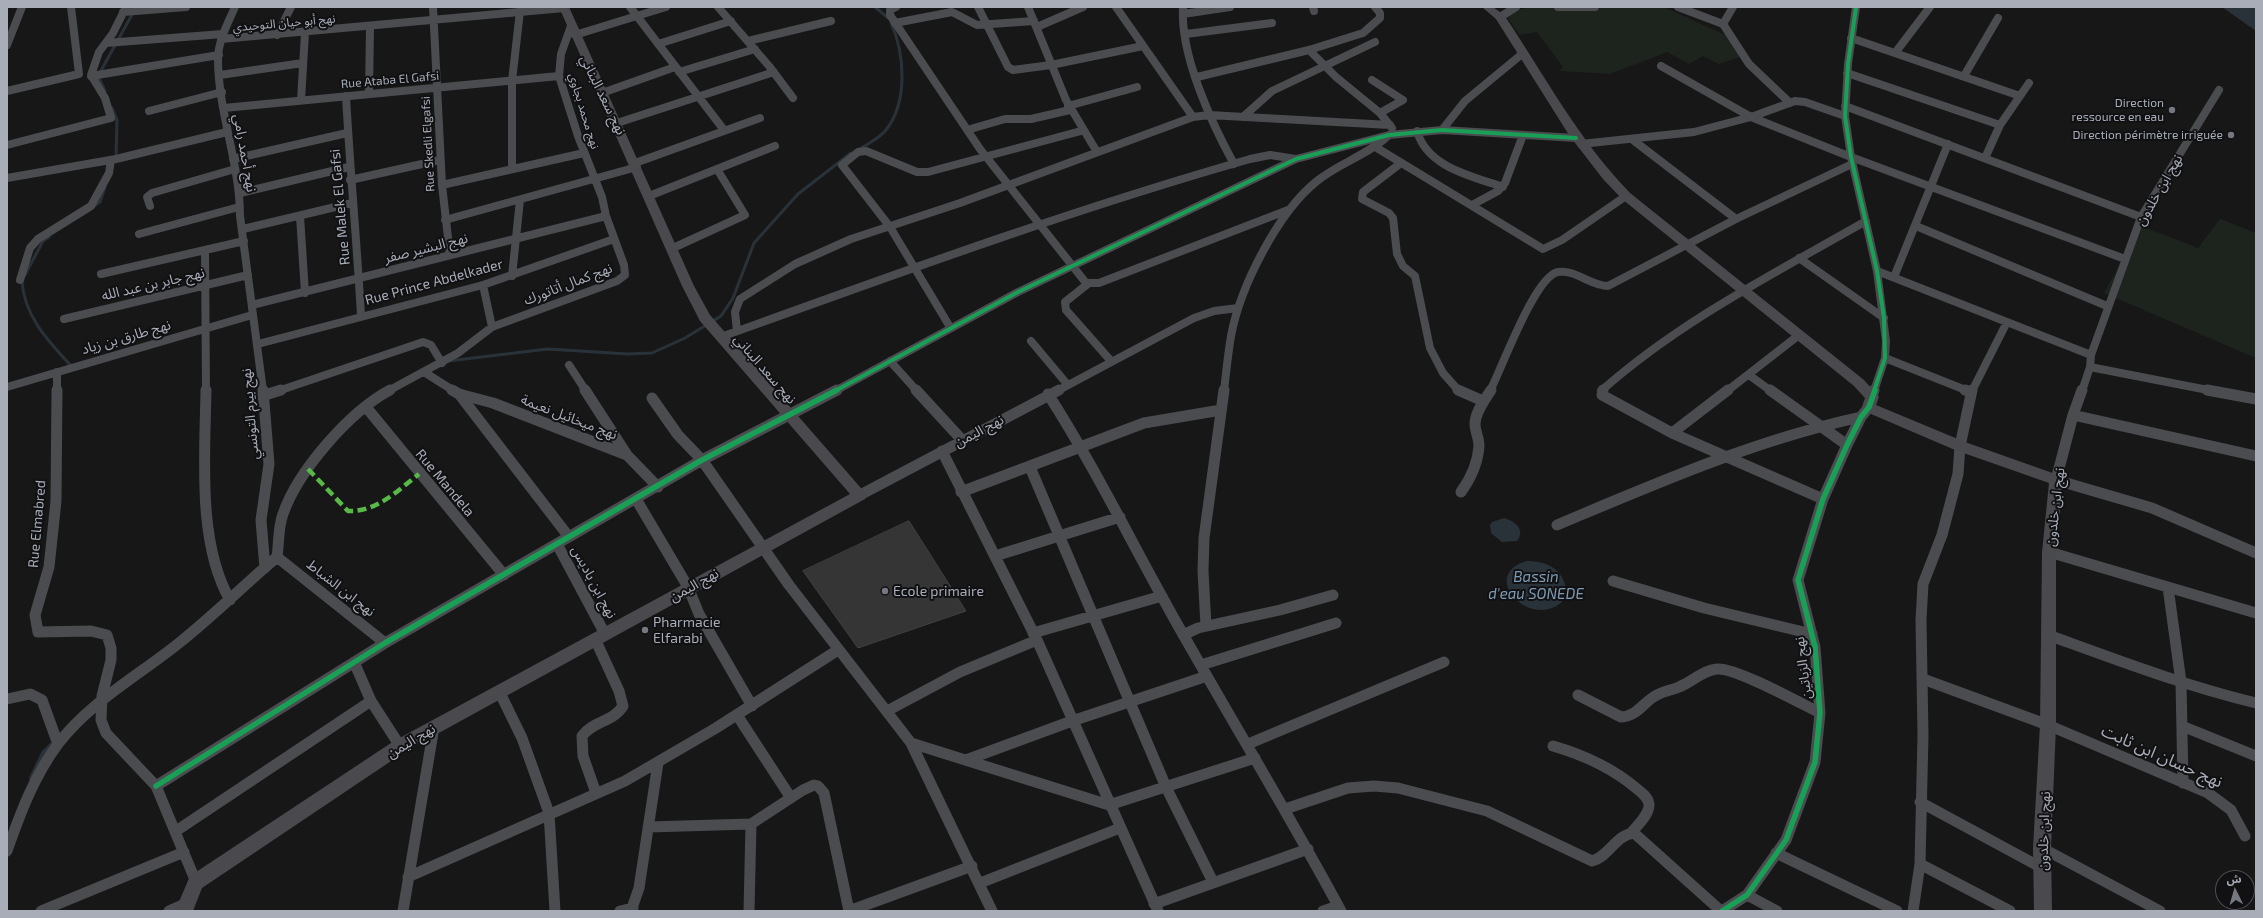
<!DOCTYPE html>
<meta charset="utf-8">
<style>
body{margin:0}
#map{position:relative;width:2263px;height:918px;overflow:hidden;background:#171717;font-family:"Exo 2","Noto Sans Arabic",sans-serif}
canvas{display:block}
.frame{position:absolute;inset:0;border:8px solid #a8adb8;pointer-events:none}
.north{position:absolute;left:2215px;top:870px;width:40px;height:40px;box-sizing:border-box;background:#111113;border:1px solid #4d4f55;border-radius:50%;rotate:355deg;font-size:11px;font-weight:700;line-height:16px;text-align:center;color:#a8adb8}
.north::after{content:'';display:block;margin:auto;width:14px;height:18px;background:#757880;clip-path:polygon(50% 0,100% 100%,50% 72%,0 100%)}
</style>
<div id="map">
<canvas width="2263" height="918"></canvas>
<div class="frame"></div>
<div class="north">ش</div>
</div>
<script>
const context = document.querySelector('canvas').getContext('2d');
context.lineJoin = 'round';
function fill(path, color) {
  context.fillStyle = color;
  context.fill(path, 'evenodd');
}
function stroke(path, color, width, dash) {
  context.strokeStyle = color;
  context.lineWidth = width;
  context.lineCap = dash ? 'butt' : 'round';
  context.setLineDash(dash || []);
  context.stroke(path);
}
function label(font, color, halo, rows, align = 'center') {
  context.font = font + ' "Exo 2","Noto Sans Arabic",sans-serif';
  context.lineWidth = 4;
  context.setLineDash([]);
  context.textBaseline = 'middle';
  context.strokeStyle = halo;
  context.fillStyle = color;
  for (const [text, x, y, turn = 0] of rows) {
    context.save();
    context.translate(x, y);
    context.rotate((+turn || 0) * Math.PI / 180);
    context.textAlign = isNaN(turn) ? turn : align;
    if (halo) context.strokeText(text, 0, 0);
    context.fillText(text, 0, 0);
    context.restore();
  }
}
const green = new Path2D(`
 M1543 7 1584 11 1610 7H1664L1725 35 1740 57 1719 64 1703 56 1689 64 1667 52 1610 74 1560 71 1563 67 1537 32 1520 35 1507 17C1515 7 1531 8 1543 7Z
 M2220 219 2256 233V358L2104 293 2141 226 2198 248Z`);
const water = new Path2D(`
 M2222 7H2256V31Z
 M1504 518C1515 521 1526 530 1517 541L1502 542 1491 533 1490 525 1492 522Z
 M1527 561C1537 561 1547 563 1555 569 1569 581 1571 602 1552 608 1520 620 1483 573 1527 561Z`);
const streamFar1 = new Path2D(`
 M875 7 888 18
 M105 91 98 76 134 11
 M112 108 117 120 116 158
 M858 150C867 144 879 139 886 130 908 102 905 54 891 23
 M94 206 100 202 105 187
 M25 275 43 241 49 237
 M22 281C24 317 50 343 73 368
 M448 361 548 349 628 354 652 353 685 338 721 316 733 298 754 243 798 194 851 153`);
const stream = new Path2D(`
 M31 778 43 753 52 744`);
const building = new Path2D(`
 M909 521 966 611 858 648 803 571Z`);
const streetFar1 = new Path2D(`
 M235 7C228 23 218 41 218 59 218 112 240 163 240 216L263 391
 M433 7 442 185 450 255
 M630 7 724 130
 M718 7 769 66 793 98
 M896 7 890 10V15L980 149 1086 283H1099L1288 210
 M978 7 1008 67 1013 70 1051 65 1143 46
 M1028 7 1066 100 1097 152
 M1116 7 1193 117
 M1183 7C1180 55 1211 122 1234 164
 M1313 7 1314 11
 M1558 7H1595
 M1678 7 1723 24 1749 64 1790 103
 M1856 7 1848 64 1845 116 1851 157 1877 271 1886 341 1885 358 1874 391
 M123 12 186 7
 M1183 14 1230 7
 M1500 17 1516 7
 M895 23 952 12 977 25 1034 21
 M1723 24 1733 7
 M1037 27 1083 7
 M1186 34 1272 23
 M277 35 291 7
 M575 35 666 7
 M1851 38 2020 96 2000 125 1985 158
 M221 39 564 8
 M748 41 831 21
 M106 43 223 34
 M658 44 731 21
 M7 45 22 7
 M1309 50 1336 77 1380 113 1392 128
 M1895 53 1930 7
 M1661 66 1751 117 1851 157 2125 259
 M679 72 755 49
 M1847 73 2000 125
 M220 75 303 63
 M91 76 219 55
 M1964 76 1998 18
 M1197 77 1309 50 1363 33 1380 18V13L1375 7
 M1372 80 1403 100 1380 113
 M7 91 79 74 71 7
 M602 93 675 67
 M369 94 370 27
 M346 96C350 170 357 243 361 316
 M2020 96 2029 83
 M301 100 305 33
 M1068 106 1137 87
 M1845 106 2141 217
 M224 108 559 76
 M149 111 222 92
 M1243 117 1272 91 1375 42
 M617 123 774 72
 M967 130 1005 119H1031L1070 110
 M1442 130 1465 101 1522 54
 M1417 131C1427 167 1471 176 1503 187
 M1633 140 1736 219
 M1581 144 1694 132 1751 117 1795 101 1805 102 1845 116
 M7 145 111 118 105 98 91 75 99 52 113 33 126 7
 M1377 148 1543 249 1562 240 1626 196
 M233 159 347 133
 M635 163 760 118
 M1401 163 1363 192 1362 199 1389 213 1393 218 1397 254 1403 266 1415 276 1430 348 1443 373 1459 391
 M512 169V81L520 11
 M7 178 116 159 227 132
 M350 180 440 160
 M442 185 584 153
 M240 193 349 167
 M649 196 775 146
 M1472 205 1498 191 1505 183 1523 135
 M150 206 147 197 152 193 235 169
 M300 216 305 293
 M445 220 637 167
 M1916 226 2107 306
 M243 229 352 203
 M139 234 239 207
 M673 248 745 215 717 169
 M205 251 206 391
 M1799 258 1884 318
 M1877 271 2091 355
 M101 274 244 241
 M512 276 520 200
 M1894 277 1948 144
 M20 280 30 248 38 239 91 206 109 173 111 160
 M1089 283 1065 302 1066 310 1111 361
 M483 285 492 327
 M252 305 606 216
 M64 319 248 275
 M950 327 890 227 842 165 858 152 866 151 917 172H928L1081 131
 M737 331 735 312 740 299 795 264 851 239 960 203 1193 117 1209 115 1390 125
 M721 337C896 274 1071 210 1250 159L1270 155 1296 159
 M1031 341 1067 384
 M258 344 483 285 614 239
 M1885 358 1968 391
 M890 361 917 391
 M569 365 586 391
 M2090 367 2213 391
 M424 372 454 391
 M1749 375 1771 391
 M7 387 252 315
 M57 391V372
 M278 391 423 342 431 345 442 363
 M388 391 458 353 492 327 617 281 625 275 624 265 606 216 602 197 578 136 559 76 561 54 571 26
 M835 391 1018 292 1296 159 1389 135 1442 130 1576 138
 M1057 391 1194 318 1214 311 1238 308
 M1224 391C1226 373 1228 354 1231 336 1240 287 1278 212 1317 181 1339 163 1368 155 1389 135
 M1490 391C1502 368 1535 276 1558 272 1575 269 1591 286 1608 286L1736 219 1852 164
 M1601 391C1680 321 1775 273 1866 221
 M1727 391 1799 335
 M1972 391 2007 322
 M2082 391 2090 367 2091 355 2141 217 2219 90`);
const street = new Path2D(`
 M57 390 56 501 49 567 35 615 38 632 91 631 107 635 111 648V660L102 696 101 720 106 733 156 786 196 882
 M206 390C205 454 197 543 230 600
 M263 390 269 464 261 520 265 568
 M452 390 459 394 569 537
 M585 390 627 455
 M916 390 962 440
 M1458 390 1483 401
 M1603 390 1602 395 1672 433 1823 499
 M1770 390 1847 445
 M1965 390 1971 392
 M2082 390 2073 415 2056 480 2152 508 2256 553
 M2207 390 2256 399
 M459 394 493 403 627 455 658 487
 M1048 394C1098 472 1138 556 1184 636 1236 728 1291 818 1341 911
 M262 396 281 390
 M1872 397 1874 390
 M652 398 678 435 702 460 789 585 911 743 992 911
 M366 407 504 575
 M2073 415 2256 456
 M1672 433 1728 390
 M942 451 1037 640 1158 911
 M1030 467 1166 787 1213 882
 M961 492 1144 423 1221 410
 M1461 492C1471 478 1478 463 1479 446 1479 438 1475 431 1475 424 1475 412 1485 400 1491 390
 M860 495 1059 390
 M636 499 688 587 699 614 752 706
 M1557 525C1657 483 1755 440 1861 417
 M557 544 605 634
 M2049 552 2256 613
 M995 556 1120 517
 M277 557C279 543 278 527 283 514 298 471 349 412 390 390
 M277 557 385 643
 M1613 581 1704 608 1812 634
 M2168 587 2181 682 2183 783
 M1206 626 1203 571 1204 538 1224 390
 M1033 633 1162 596
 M1183 635 1198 628 1280 610 1333 595
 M2048 635C2117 660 2185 686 2256 703
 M595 639 619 691 623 706C613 722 593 721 582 736L583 756 596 793
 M354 662 371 701 400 746
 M1201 665 1336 623
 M1923 679 2048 725 2208 793 2231 810 2245 836
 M499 691 522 738 549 813 555 911
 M1578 695 1621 717C1639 716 1644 700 1659 694 1665 691 1672 690 1679 687 1692 682 1703 670 1717 669 1735 667 1800 703 1820 713
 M7 699 30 694 42 700 58 744
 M887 711 960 672 1037 640
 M737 715 791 798
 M2182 726 2256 756
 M911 743 1109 805 1255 758
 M1248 744 1444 662
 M1553 746C1584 755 1611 767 1636 788 1641 792 1648 797 1649 804 1650 814 1637 826 1631 833
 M966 760 1072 721 1207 676
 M156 786 385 643 702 460 837 390
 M1920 802 2042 868
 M1285 809 1348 788 1374 786 1398 788 1487 811 1592 861C1610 856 1615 835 1634 833L1721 911
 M648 827 751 824 803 790 814 785 818 786 824 793 849 911
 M176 831 371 701
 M2042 848 2160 911
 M7 851C20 814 34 776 58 744 90 702 138 676 179 643 213 616 244 585 277 557
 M1776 853 1897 911
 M1920 864 2010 911
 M408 877 625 781 716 728 838 650
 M980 883 1120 828
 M1747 895 1777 911
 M1154 904 1308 849
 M41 911 184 852
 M169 911 187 903
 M403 911 434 727
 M620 911 633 908
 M631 911 639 888 658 763
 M749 911 751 824
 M849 911 972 866
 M1323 911 1338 906
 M1722 911 1747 895 1786 840 1815 762 1820 713 1815 647 1798 580 1823 499 1847 445 1861 417 1869 407
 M1913 911 1920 864 1923 735 1921 620 1923 584 1942 535 1958 474 1960 446 1972 390`);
const secondary = new Path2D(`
 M559 7H569L694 286 710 315 867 495 865 499 406 751 202 888 193 911H175L190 876 394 741 850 494 700 321 682 286Z
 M1482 7H1493L1504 15C1546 77 1577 138 1630 193L1864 380 1879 397 1876 405 1965 442 2061 476 2063 480 2056 552V725L2051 848 2052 911H2034L2033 848 2040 725 2042 552 2049 483 1955 450 1864 411 1862 407 1865 398 1854 386 1622 199 1603 179 1569 135 1496 19Z`);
const quiet = new Path2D(`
 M308 469 348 511C377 512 397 491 419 474`);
const cyclewayFar1 = new Path2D(`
 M1856 7 1848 64 1845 116 1851 157 1877 271 1884 318 1885 358 1874 391
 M835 391 1018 292 1296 159 1389 135 1442 130 1576 138`);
const cycleway = new Path2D(`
 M156 786 385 643 702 460 837 390
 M1722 911 1747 895 1786 840 1815 762 1820 713 1815 647 1798 580 1823 499 1847 445 1861 417 1869 407 1875 390`);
const markers = [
 [2172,110,4,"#757880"],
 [2231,135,4,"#757880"],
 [885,591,4,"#757880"],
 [645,630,4,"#757880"]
];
const farStreetnames = [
 ["نهج أبو حيان التوحيدي",284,23,-5],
 ["Rue Ataba El Gafsi",390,80,-5],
 ["نهج محمد بجاوي",584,111,73],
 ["Rue Skedli Elgafsi",428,144,-93]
];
const farPoinames = [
 ["Direction",2164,103],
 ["ressource en eau",2164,117],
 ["Direction périmètre irriguée",2223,135]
];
const streetNames = [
 ["نهج سعد البناني",603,95,64],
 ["نهج أحمد رامي",245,153,80],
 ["نهج ابن خلدون",2159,190,-60],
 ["Rue Malek El Gafsi",340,207,-95],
 ["نهج البشير صفر",426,248,-14],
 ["Rue Prince Abdelkader",434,282,-15],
 ["نهج جابر بن عبد الله",153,284,-13],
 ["نهج كمال أتاتورك",568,284,-21],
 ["نهج طارق بن زياد",126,337,-16],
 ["نهج سعد البناني",765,369,49],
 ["نهج بيرم التونسي",250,414,-95],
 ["نهج ميخائيل نعيمة",569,417,21],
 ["نهج اليمن",979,431,-28],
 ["Rue Mandela",445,483,50],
 ["نهج ابن خلدون",2055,507,-83],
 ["Rue Elmabred",37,524,-85],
 ["نهج ابن باديس",594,582,62],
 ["نهج اليمن",694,585,-29],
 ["نهج ابن الشباط",341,588,38],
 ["نهج الزياتين",1803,668,-97],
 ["نهج اليمن",411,741,-31],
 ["نهج ابن خلدون",2044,831,-88]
];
const poiNames = [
 ["Ecole primaire",893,591],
 ["Pharmacie",653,622],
 ["Elfarabi",653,638]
];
const waterNames = [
 ["Bassin",1536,577],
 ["d'eau SONEDE",1536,594]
];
const nearStreetnames = [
 ["نهج حسان ابن ثابت",2162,756,24]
];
fill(green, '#1d241e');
fill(water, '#2a3239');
stroke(streamFar1, '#2a3239', 3);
stroke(stream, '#2a3239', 4);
fill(building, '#353536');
stroke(building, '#3f4043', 1);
stroke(streetFar1, '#4b4c50', 8);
stroke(street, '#4b4c50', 11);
fill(secondary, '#4a4a4e');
stroke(quiet, '#58b947', 4.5, [9, 4.5]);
stroke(cyclewayFar1, '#1a9f57', 4);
stroke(cycleway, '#1a9f57', 5.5);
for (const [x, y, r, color] of markers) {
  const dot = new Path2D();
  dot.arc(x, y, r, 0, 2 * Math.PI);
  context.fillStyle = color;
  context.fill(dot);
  stroke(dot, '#111113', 1.5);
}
label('12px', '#a8adb8', '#111113', farStreetnames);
label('12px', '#a8adb8', '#111113', farPoinames, 'right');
label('14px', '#a8adb8', '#111113', streetNames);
label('14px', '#a8adb8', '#111113', poiNames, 'left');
label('italic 15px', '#7f9bb3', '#111113', waterNames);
label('17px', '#a8adb8', '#111113', nearStreetnames);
</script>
